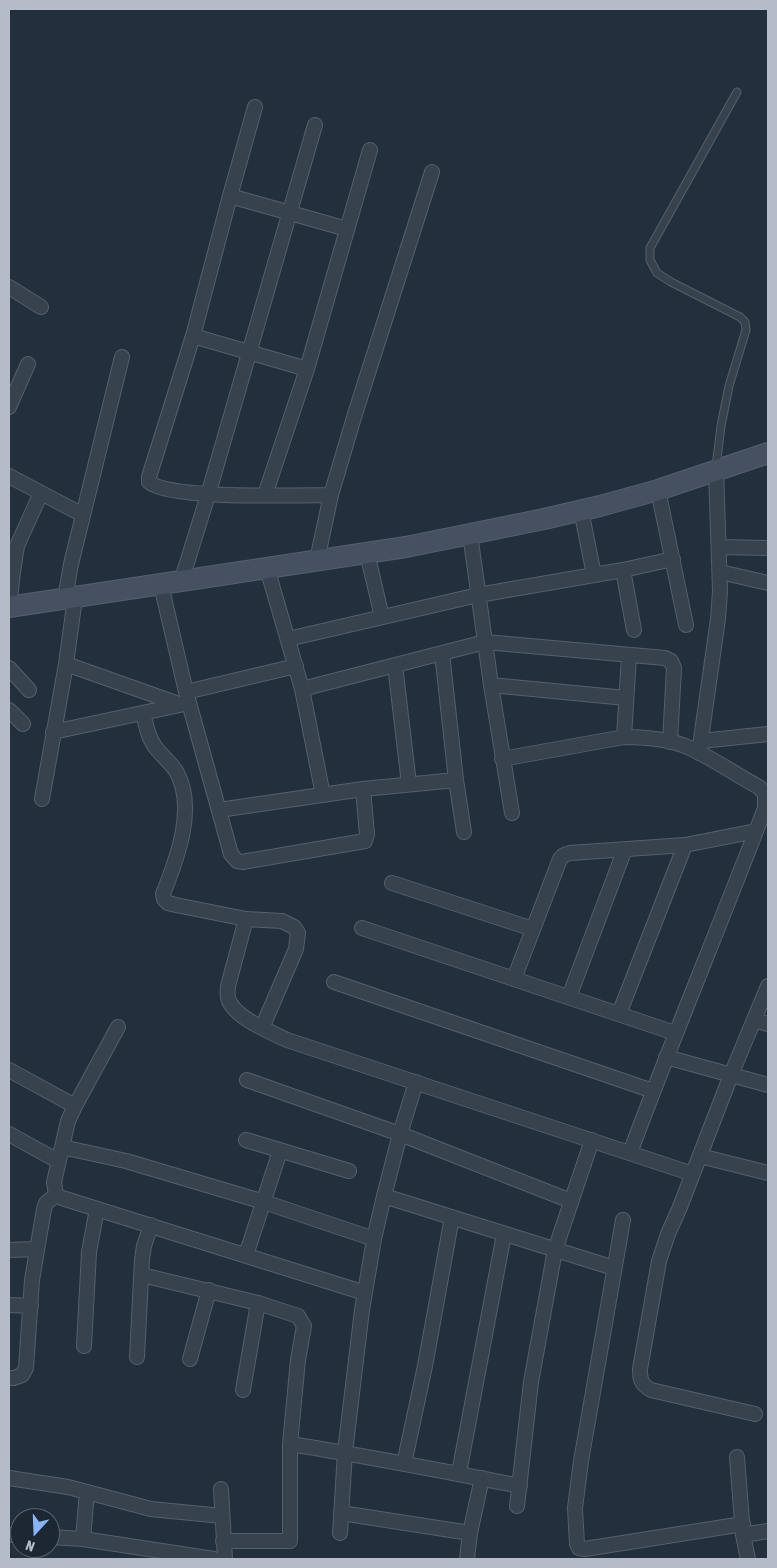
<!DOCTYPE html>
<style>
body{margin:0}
#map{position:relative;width:777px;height:1568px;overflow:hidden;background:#242f3e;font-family:"Asap Condensed",sans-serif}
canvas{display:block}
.frame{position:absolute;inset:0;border:10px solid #b4bcc9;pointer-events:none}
.north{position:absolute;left:10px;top:1508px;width:50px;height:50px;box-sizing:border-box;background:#1d2633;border:1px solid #59626f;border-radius:50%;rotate:200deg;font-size:14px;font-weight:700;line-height:20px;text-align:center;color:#b4bcc9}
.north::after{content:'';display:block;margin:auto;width:18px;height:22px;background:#8ab4f8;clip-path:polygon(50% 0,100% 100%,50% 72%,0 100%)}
</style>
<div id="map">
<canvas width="777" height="1568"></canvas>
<div class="frame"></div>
<div class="north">N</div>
</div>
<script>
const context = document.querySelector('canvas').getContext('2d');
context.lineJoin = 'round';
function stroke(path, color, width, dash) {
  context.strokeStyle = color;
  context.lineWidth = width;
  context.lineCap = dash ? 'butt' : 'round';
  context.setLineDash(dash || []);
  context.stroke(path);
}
const lane = new Path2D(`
 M716 467 721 426 729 386 746 330 745 322 740 317 671 282 657 273 650 260V248L737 92`);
const street = new Path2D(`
 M255 107 230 196 193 336 149 477V482C170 500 299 495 331 495
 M230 196 347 229
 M9 287 41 307
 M193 336 307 369
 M9 407 28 364
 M9 476 83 515
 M658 490 686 625
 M265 495 307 369 370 150
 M581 510 594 575
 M470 534 491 685 512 813
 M719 547 768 548
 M367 553 382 617
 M317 560 331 495 355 414 432 172
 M267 568 302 689 323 795
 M623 570 634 630
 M720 572 768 583
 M181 582 208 495 315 125
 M161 585 186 692 231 854 237 861 242 862 365 841 367 834 363 789
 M65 599 71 564 122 357
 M9 607 13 572 17 546 41 493
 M288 639 478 595 623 570 673 559
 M442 653 456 780 464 832
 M66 664 179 704
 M395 665 409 784
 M9 668 29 690
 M491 685 626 698
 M302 689 485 642 665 658 671 661 674 668 670 742
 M186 692 296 666
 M9 710 23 724
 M143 713C146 725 148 738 156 748 162 756 171 763 176 771 197 807 177 859 163 894L164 899 168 903 176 905 246 919 282 921 294 927 298 933 296 949 262 1028
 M53 732 189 703
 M624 737 629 656
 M701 741 768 734
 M699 753 718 619 720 591 716 470
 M502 759 624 737C646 737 670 739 690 748 714 759 736 775 759 787L765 794V808C721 923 673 1037 630 1153
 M42 799 66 664 75 598
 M219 810 363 789 456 780
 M392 883 533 929
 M246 919 228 986C228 990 227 994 228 998 233 1017 270 1032 287 1040L693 1174
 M362 928 675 1033
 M514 979 560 859 564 855 570 853 685 845 756 831
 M334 982 653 1091
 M569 997 625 849
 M619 1014 685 845
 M754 1020 768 1024
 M118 1027 75 1106 68 1121 54 1182 56 1195 62 1198 365 1293
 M666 1057 768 1085
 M9 1070 75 1106
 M247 1080 400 1134 571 1201
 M9 1134 58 1161
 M246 1140 349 1171
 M62 1147 126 1161 264 1202 374 1239
 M700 1156 768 1173
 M384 1196 614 1268
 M623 1220 581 1461 575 1508 577 1544 579 1548 585 1549 743 1524
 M9 1250 37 1249
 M246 1255 280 1151
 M142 1275 258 1303 298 1316 304 1326 298 1360 290 1444V1541H223
 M9 1305 31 1306
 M84 1346 89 1252 97 1209
 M137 1357 142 1259 144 1246 151 1225
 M190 1359 209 1290
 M9 1378H14L22 1375 26 1368 32 1280 44 1209 46 1203 56 1195
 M243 1390 258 1303
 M755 1414 651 1390C641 1384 640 1380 640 1369L659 1261 668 1234 680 1207 731 1075 768 986
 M290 1444C367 1456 443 1471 520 1486
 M737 1457 743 1535 748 1559
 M404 1464 425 1366 452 1217
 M459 1473 504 1234
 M9 1478 68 1487 151 1509 222 1516
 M221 1489 225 1559
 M517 1506 531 1382 555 1250 592 1140
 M341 1513 470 1533
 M340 1533 345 1452 362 1310 374 1239 384 1196 400 1134 416 1082
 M9 1535H20
 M743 1535 768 1531
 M50 1537 83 1539 214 1559
 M83 1539 87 1492
 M467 1559 470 1533 482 1478`);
const secondary = new Path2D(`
 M9 607 406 547 544 519 600 506 658 490 768 453`);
stroke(lane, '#565f6c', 9);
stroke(street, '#565f6c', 16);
stroke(secondary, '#565f6c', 22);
stroke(lane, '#38414e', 7);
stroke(street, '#38414e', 14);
stroke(secondary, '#465061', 20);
</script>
